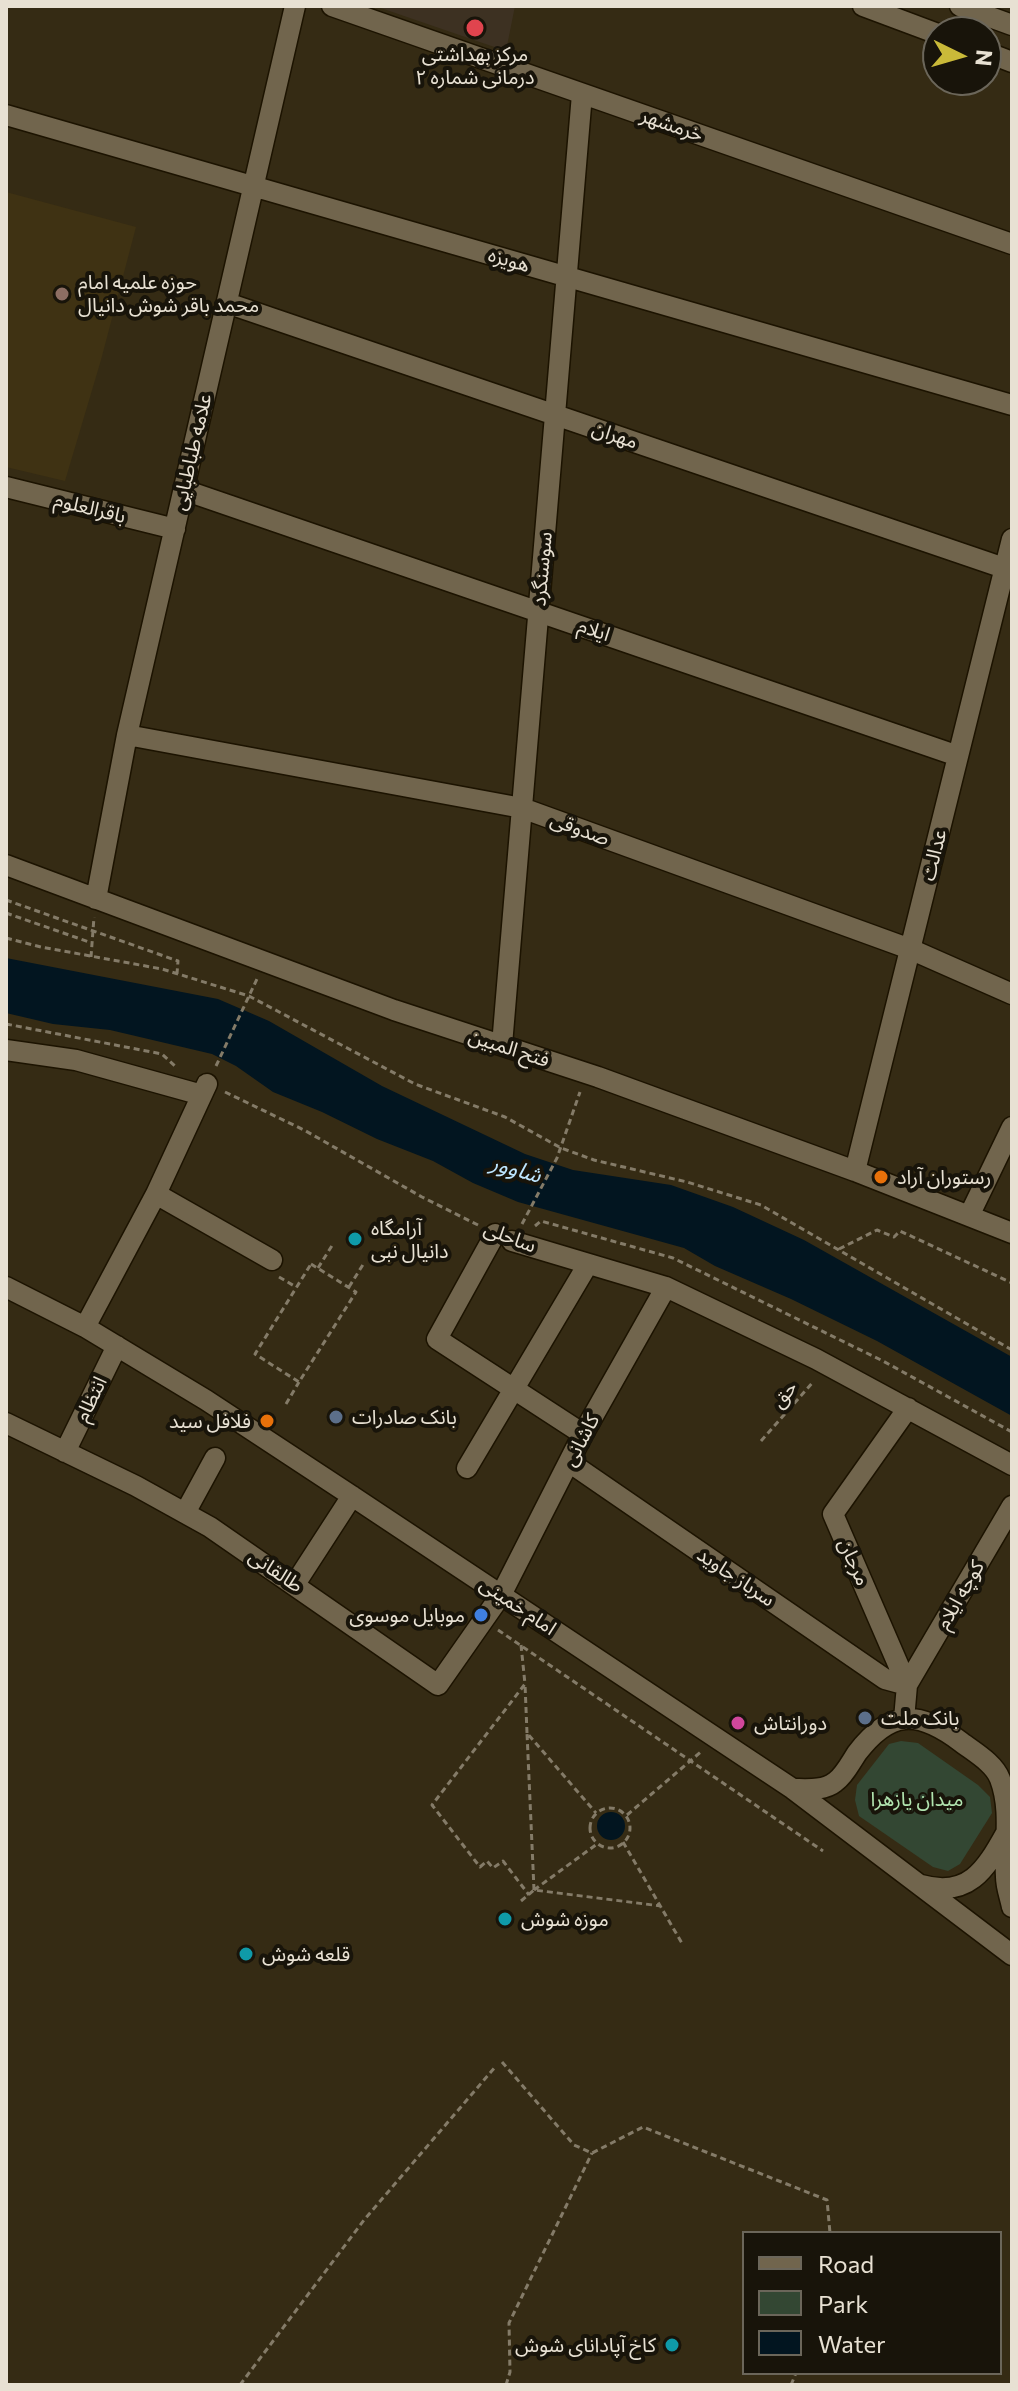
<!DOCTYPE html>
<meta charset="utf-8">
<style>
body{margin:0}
#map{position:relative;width:1018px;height:2391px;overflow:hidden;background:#352b14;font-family:Commissioner,sans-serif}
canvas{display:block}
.frame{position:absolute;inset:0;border:8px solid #e8e1d3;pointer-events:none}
.legend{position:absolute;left:742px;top:2231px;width:260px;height:144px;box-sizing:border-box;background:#18140a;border:2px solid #6b665a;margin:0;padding:10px 14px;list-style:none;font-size:24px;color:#e8e1d3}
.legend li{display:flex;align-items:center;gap:16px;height:40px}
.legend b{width:40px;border:2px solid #6b665a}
.north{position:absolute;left:922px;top:16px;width:80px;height:80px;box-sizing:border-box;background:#18140a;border:2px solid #6b665a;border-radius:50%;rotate:95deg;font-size:22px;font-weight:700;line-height:32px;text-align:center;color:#e8e1d3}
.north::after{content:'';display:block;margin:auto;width:28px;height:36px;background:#caba39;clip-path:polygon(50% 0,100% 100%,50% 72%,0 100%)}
</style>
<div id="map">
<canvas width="1018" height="2391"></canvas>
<div class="frame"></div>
<ul class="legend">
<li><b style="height:10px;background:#71654d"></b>Road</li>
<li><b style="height:22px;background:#334733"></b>Park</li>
<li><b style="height:22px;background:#021520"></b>Water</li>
</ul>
<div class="north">N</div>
</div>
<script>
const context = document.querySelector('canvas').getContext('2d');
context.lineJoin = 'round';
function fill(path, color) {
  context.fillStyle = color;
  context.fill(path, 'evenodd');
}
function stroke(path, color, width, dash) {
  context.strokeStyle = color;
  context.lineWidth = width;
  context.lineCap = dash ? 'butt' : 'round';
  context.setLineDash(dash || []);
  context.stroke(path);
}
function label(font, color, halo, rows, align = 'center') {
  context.font = font + ' Commissioner,"Noto Sans Arabic",sans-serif';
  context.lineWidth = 8;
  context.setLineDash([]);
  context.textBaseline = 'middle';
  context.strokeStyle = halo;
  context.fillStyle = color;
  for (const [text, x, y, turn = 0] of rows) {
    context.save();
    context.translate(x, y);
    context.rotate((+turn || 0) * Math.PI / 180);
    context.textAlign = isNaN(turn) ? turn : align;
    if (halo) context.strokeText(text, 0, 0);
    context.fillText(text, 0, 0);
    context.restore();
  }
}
const built = new Path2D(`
 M6 192 136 227 101 360 65 481 6 467Z`);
const medical = new Path2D(`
 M375 6H515L506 51Z`);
const green = new Path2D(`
 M901 1741 918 1743 978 1785 990 1797 992 1813 960 1864 948 1871 933 1867 859 1816 855 1800 857 1785 889 1744Z`);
const water = new Path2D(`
 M6 958 218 999 269 1021 382 1086 525 1154 573 1170 671 1185 733 1207 804 1240 1012 1357V1416L877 1341 791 1299 715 1266 684 1248 518 1202 473 1183 433 1161 377 1139 322 1112 273 1092 236 1066 212 1054 110 1030 53 1024 6 1013Z
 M597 1826a14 14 0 1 1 28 0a14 14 0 1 1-28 0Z`);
const path = new Path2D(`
 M6 900 178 961 177 974
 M6 913 92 943
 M6 938 41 947 162 969 249 996 415 1084 505 1117 561 1148 594 1160 687 1182 761 1205 1012 1350
 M91 957 94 917
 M6 1024 162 1054 176 1067
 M216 1066 257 979
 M225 1092 304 1130 422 1197 480 1226
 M522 1224 557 1158 580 1092
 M535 1226 541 1221 673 1258 883 1361 1012 1432
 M839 1249 877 1230 894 1237 900 1231 1012 1283
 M311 1264 356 1292 299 1382 255 1354Z
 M318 1268 333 1244
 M279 1277 296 1287
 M349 1287 364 1263
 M286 1404 299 1382
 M761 1441 814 1381
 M498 1630 823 1851
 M521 1645 525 1684
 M527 1733 525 1684 432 1805 480 1867 487 1861 493 1868 503 1861 529 1895
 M590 1828a20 20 0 1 1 40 0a20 20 0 1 1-40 0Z
 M627 1815 703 1750
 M623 1842 683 1945
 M534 1890 527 1733 596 1813
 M534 1890 597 1844
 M521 1901 534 1890 661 1906
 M502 2062 574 2145 592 2153 643 2127 827 2200 830 2233
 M240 2385 364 2220 496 2066
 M506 2385 510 2372 509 2323 592 2153
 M791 2385 796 2373`);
const minor = new Path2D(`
 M332 6 1012 244
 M863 6 938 34
 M960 6 1012 25
 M986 52 1012 62
 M6 115 1012 405
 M227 303 1004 568
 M6 487 175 529
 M184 490 958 756
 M127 735 522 808 910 949 1012 994
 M6 865 394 1010 598 1077 855 1171 1012 1233
 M96 899 127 735 295 6
 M502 1045 582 94
 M6 1050 76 1060 202 1095
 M855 1171 1012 539
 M156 1194 272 1260
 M969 1216 1012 1127
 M495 1234 437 1339 583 1434
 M512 1241 666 1287 816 1359 1012 1465
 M6 1287 85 1327 206 1400 352 1496 793 1789 1012 1955
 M85 1327 156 1194 207 1084
 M6 1423 136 1486 210 1527 438 1685 501 1595 583 1434 666 1287
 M65 1452 117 1346
 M569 1462 885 1679 907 1685
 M467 1468 588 1264
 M185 1513 215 1458
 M295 1584 352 1496
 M907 1685 833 1514 908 1408
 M904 1719 907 1685 1012 1506
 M793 1789C806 1789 824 1791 835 1782 844 1776 851 1762 857 1753 890 1710 917 1709 961 1742 974 1752 994 1763 1000 1779 1012 1811 1004 1844 1006 1877 1006 1887 1010 1897 1012 1907
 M921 1885C968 1898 985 1871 1006 1833`);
const markers = [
 [475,28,10,"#e0444e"],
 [62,294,8,"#8d6e63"],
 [881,1177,8,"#e8710a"],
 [355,1239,8,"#0f9aa8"],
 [336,1417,8,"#5c6f8a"],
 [267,1421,8,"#e8710a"],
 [481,1615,8,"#3f7fe0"],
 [865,1718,8,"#5c6f8a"],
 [738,1723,8,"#d1479c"],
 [505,1919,8,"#0f9aa8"],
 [246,1954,8,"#0f9aa8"],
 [672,2345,8,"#0f9aa8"]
];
const poiNames = [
 ["مرکز بهداشتی",475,54,"center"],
 ["درمانی شماره ۲",475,77,"center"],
 ["حوزه علمیه امام",78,282],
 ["محمد باقر شوش دانیال",78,305],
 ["رستوران آراد",897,1177],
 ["آرامگاه",371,1228],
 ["دانیال نبی",371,1251],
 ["بانک صادرات",352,1417],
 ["فلافل سید",251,1421,"right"],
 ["موبایل موسوى",465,1615,"right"],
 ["بانک ملت",881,1718],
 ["دورانتاش",754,1723],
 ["موزه شوش",521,1919],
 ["قلعه شوش",262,1954],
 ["کاخ آپاداناى شوش",656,2345,"right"]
];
const streetNames = [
 ["خرمشهر",672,125,19],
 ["هویزه",509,260,16],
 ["مهران",615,435,19],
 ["علامه طباطبایی",192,452,-77],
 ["باقرالعلوم",90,508,14],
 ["سوسنگرد",542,569,-85],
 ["ایلام",594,630,19],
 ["صدوقی",580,829,20],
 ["عدالت",934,855,-76],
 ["فتح المبین",509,1048,18],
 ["ساحلی",510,1237,21],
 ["حق",784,1394,-49],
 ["انتظام",91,1399,-64],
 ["کاشانی",581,1440,-62],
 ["مرجان",854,1562,66],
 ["طالقانی",276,1571,34],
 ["سرباز جاوید",736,1577,34],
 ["کوچه ایلام",960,1595,-60],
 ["امام خمینی",518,1606,34]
];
const parkNames = [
 ["میدان یازهرا",917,1799]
];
const waterNames = [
 ["شاوور",516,1169,16]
];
fill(built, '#3f3213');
fill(medical, '#3d3122');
fill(green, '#334733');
fill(water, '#021520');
stroke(minor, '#1c1300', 23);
stroke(path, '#847b68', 3, [6, 4]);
stroke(minor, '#71654d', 20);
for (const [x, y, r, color] of markers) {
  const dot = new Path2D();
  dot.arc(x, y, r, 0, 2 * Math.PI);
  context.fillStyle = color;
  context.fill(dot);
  stroke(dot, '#18140a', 3);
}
label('20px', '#e8e1d3', '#18140a', poiNames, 'left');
label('20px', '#e8e1d3', '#18140a', streetNames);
label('20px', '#b1e4af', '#18140a', parkNames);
label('italic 22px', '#bde5fe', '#18140a', waterNames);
</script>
